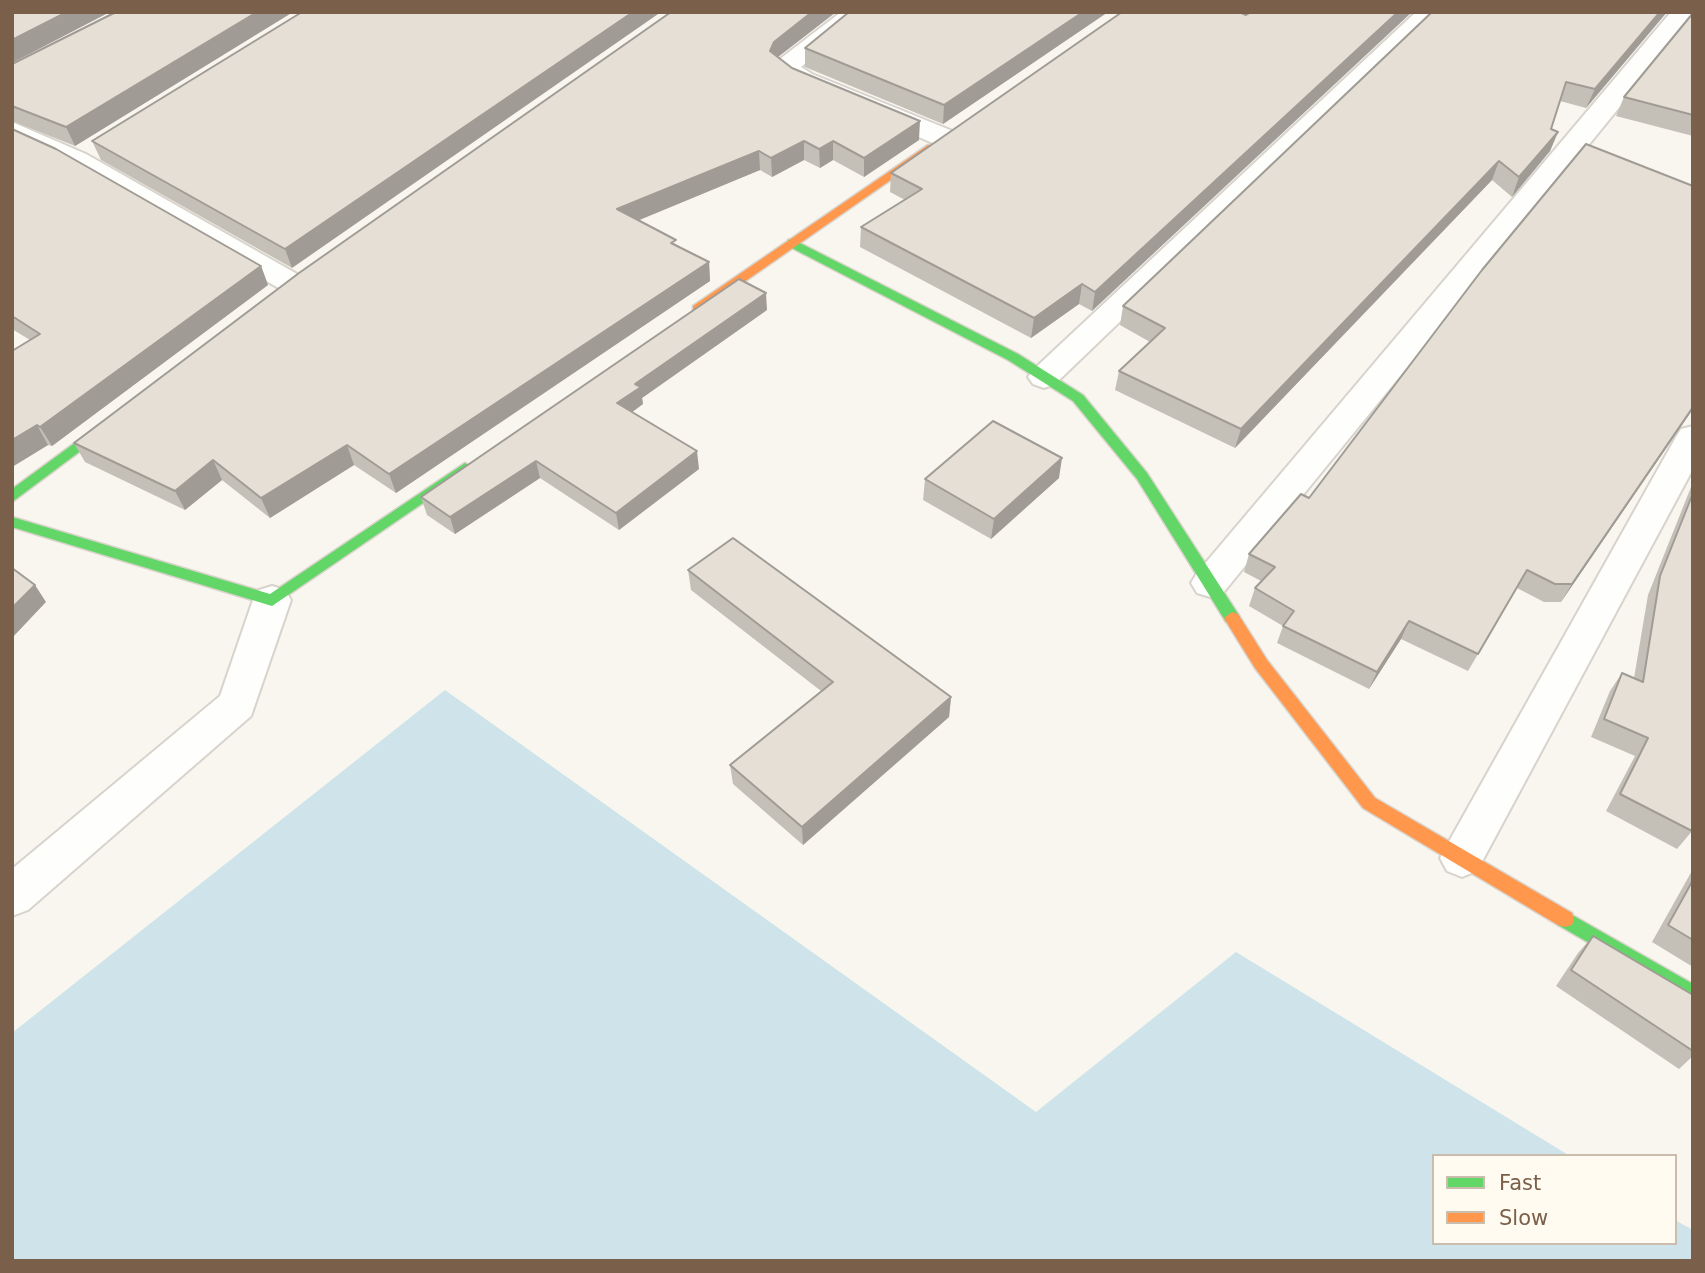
<!DOCTYPE html>
<style>
body{margin:0}
#map{position:relative;width:1705px;height:1273px;overflow:hidden;background:#f8f6ee;font-family:"DejaVu Sans",sans-serif}
canvas{display:block}
.frame{position:absolute;inset:0;border:14px solid #7a604a;pointer-events:none}
.legend{position:absolute;left:1432px;top:1154px;width:245px;height:91px;box-sizing:border-box;background:#fffbf0;border:2px solid #cabdae;margin:0;padding:9px 12px;list-style:none;font-size:21px;color:#7a604a}
.legend li{display:flex;align-items:center;gap:14px;height:35px}
.legend b{width:35px;border:2px solid #cabdae}
</style>
<div id="map">
<canvas width="1705" height="1273"></canvas>
<div class="frame"></div>
<ul class="legend">
<li><b style="height:9px;background:#63d668"></b>Fast</li>
<li><b style="height:9px;background:#ff974d"></b>Slow</li>
</ul>
</div>
<script>
const context = document.querySelector('canvas').getContext('2d');
context.lineJoin = 'round';
function fill(path, color) {
  context.fillStyle = color;
  context.fill(path, 'evenodd');
}
function stroke(path, color, width, dash) {
  context.strokeStyle = color;
  context.lineWidth = width;
  context.lineCap = dash ? 'butt' : 'round';
  context.setLineDash(dash || []);
  context.stroke(path);
}
const water = new Path2D(`
 M445 690 1036 1112 1236 952 1570 1156H1434V1243H1675V1220L1693 1230V1261H12V1033Z`);
const street = new Path2D(`
 M841 12H869L801 67 812 74 955 132 959 138 955 144 945 146 935 144 794 84 772 67 776 62Z
 M1416 12H1442L1055 384 1044 388 1033 384 1028 377 1033 370Z
 M1671 12H1693V17L1223 593 1210 597 1197 593 1191 583 1197 573Z
 M12 122 86 154 304 278 308 284 304 290 293 293 282 290 66 166 12 140Z
 M1693 426V469L1477 871 1462 877 1447 871 1440 858 1447 845 1676 437 1681 429Z
 M272 586 285 590 291 600 251 716 28 910 12 916V869L220 696 253 600 259 590Z`);
const fast = new Path2D(`
 M792 239 1018 354 1083 395 1147 473 1238 614 1240 618 1238 622H1226L1137 479 1073 401 1008 360 788 246V240Z
 M117 412 122 414 124 417 122 420 12 502V489Z
 M465 463 472 468 470 471 272 606 12 527V517L270 594Z
 M1565 911 1693 984V1003L1558 925 1556 919 1558 913Z`);
const slow = new Path2D(`
 M928 145 938 147 701 312H693V306Z
 M1232 612 1238 614 1267 660 1375 798 1572 913 1574 919 1572 925 1565 927 1558 925 1363 808 1255 668 1224 618Z`);
const wall = new Path2D(`
 M116 12H293L75 146 12 121V64Z
 M302 12 292 268 101 160 92 141Z
 M836 12 778 57 792 68 919 140 864 177 833 160 820 168 804 160 772 177 760 170 639 220 677 245 709 262 710 281 396 493 354 465 270 518 222 480 185 510 85 462 74 443Z
 M849 12H1108L943 124 805 67V48Z
 M1239 12 1092 311 1079 304 1031 338 860 247 861 227 905 200 890 192 891 173Z
 M1667 12 1586 108 1560 101 1551 129 1558 132 1550 151 1512 197 1492 180 1235 448 1115 390 1119 371 1150 342 1120 325 1123 306Z
 M1693 13V136L1616 116 1624 97Z
 M12 129 261 266 268 285 52 446 48 445 12 467 30 340 12 329Z
 M1693 186V409L1561 602H1544L1517 588 1468 671 1401 639 1369 689 1277 643 1283 626 1249 606 1255 588 1261 581 1244 572 1249 554 1309 498Z
 M767 310 642 398 643 404 632 412 699 469 619 530 540 478 455 534 427 515 421 497Z
 M1059 478 991 539 923 500 925 479Z
 M1693 482V830L1677 849 1606 811 1635 756 1591 737 1610 691 1622 673 1634 678 1648 595Z
 M688 570 951 697 949 717 803 845 733 784 730 765 821 691 691 590Z
 M1693 869V967L1652 942Z
 M1593 936 1693 995V1056L1679 1069 1556 986 1578 953Z`);
const shadedWall = new Path2D(`
 M67 12H110L12 63V40Z
 M257 12H293L75 146 66 127Z
 M633 12H661L292 268 285 249Z
 M812 12H836L774 60 770 51 774 42Z
 M1083 12H1108L943 124 944 105Z
 M1398 12H1412L1092 311 1095 292Z
 M1660 12H1667L1586 108 1595 89Z
 M920 121 919 140 864 177V158Z
 M1558 132 1550 151 1512 197 1519 177Z
 M804 141V160L772 177 771 158Z
 M833 141V160L820 168 819 149Z
 M759 151 760 170 620 228 617 209Z
 M1499 161 1492 180 1235 448 1241 429Z
 M709 262 710 281 396 493 389 474Z
 M261 266 268 285 52 446 40 427Z
 M1082 284 1079 304 1031 338 1034 318Z
 M766 293 767 310 642 398 643 404 620 421 617 403 635 384Z
 M1693 407V409L1561 602 1572 584Z
 M37 425 48 445 12 467V440Z
 M347 445 354 465 270 518 261 498Z
 M697 451 699 469 619 530 616 513Z
 M1062 458 1059 478 991 539 994 519Z
 M213 460 222 480 185 510 175 491Z
 M536 461 540 478 455 534 450 517Z
 M35 585 46 602 12 638V608Z
 M1409 621 1401 639 1369 689 1377 672Z
 M951 697 949 717 803 845 802 827Z`);
const building = new Path2D(`
 M12 12H67L12 40Z
 M116 12H257L66 127 12 106V64Z
 M302 12H633L285 249 92 141Z
 M671 12H812L774 42 770 51 792 68 920 121 864 158 833 141 819 149 804 141 771 158 759 151 617 209 676 240 671 243 709 262 389 474 347 445 261 498 213 460 175 491 74 443 299 273Z
 M849 12H1083L944 105 805 48Z
 M1122 12H1239L1246 15 1251 12H1398L1095 292 1082 284 1034 318 861 227 922 189 891 173Z
 M1432 12H1660L1595 89 1566 82 1551 129 1558 132 1519 177 1499 161 1241 429 1119 371 1165 328 1123 306Z
 M1693 13V115L1624 97Z
 M12 129 56 149 261 266 40 427 37 425 12 440V351L40 334 12 316Z
 M1586 144 1693 186V407L1572 584H1555L1527 570 1478 654 1409 621 1377 672 1283 626 1294 611 1255 588 1275 567 1249 554 1301 494 1309 498 1482 270Z
 M739 279 766 293 635 384 641 387 617 403 697 451 616 513 536 461 450 517 421 497Z
 M993 421 1062 458 994 519 925 479Z
 M1693 493V830L1692 831 1620 794 1648 738 1604 719 1622 673 1643 682 1660 576Z
 M733 538 951 697 802 827 730 765 833 682 688 570Z
 M12 568 35 585 12 608Z
 M1693 880V940L1668 925Z
 M1593 936 1693 995V1051L1571 970Z`);
fill(water, '#cee4ea');
stroke(street, '#d8d3cc', 4);
stroke(fast, '#d9d3cb', 3);
stroke(slow, '#d9d3cb', 3);
fill(street, '#fefefc');
fill(fast, '#63d668');
fill(slow, '#ff974d');
fill(wall, '#c5c0b7');
fill(shadedWall, '#a09c95');
fill(building, '#e5dfd5');
stroke(building, '#a09c95', 2);
</script>
